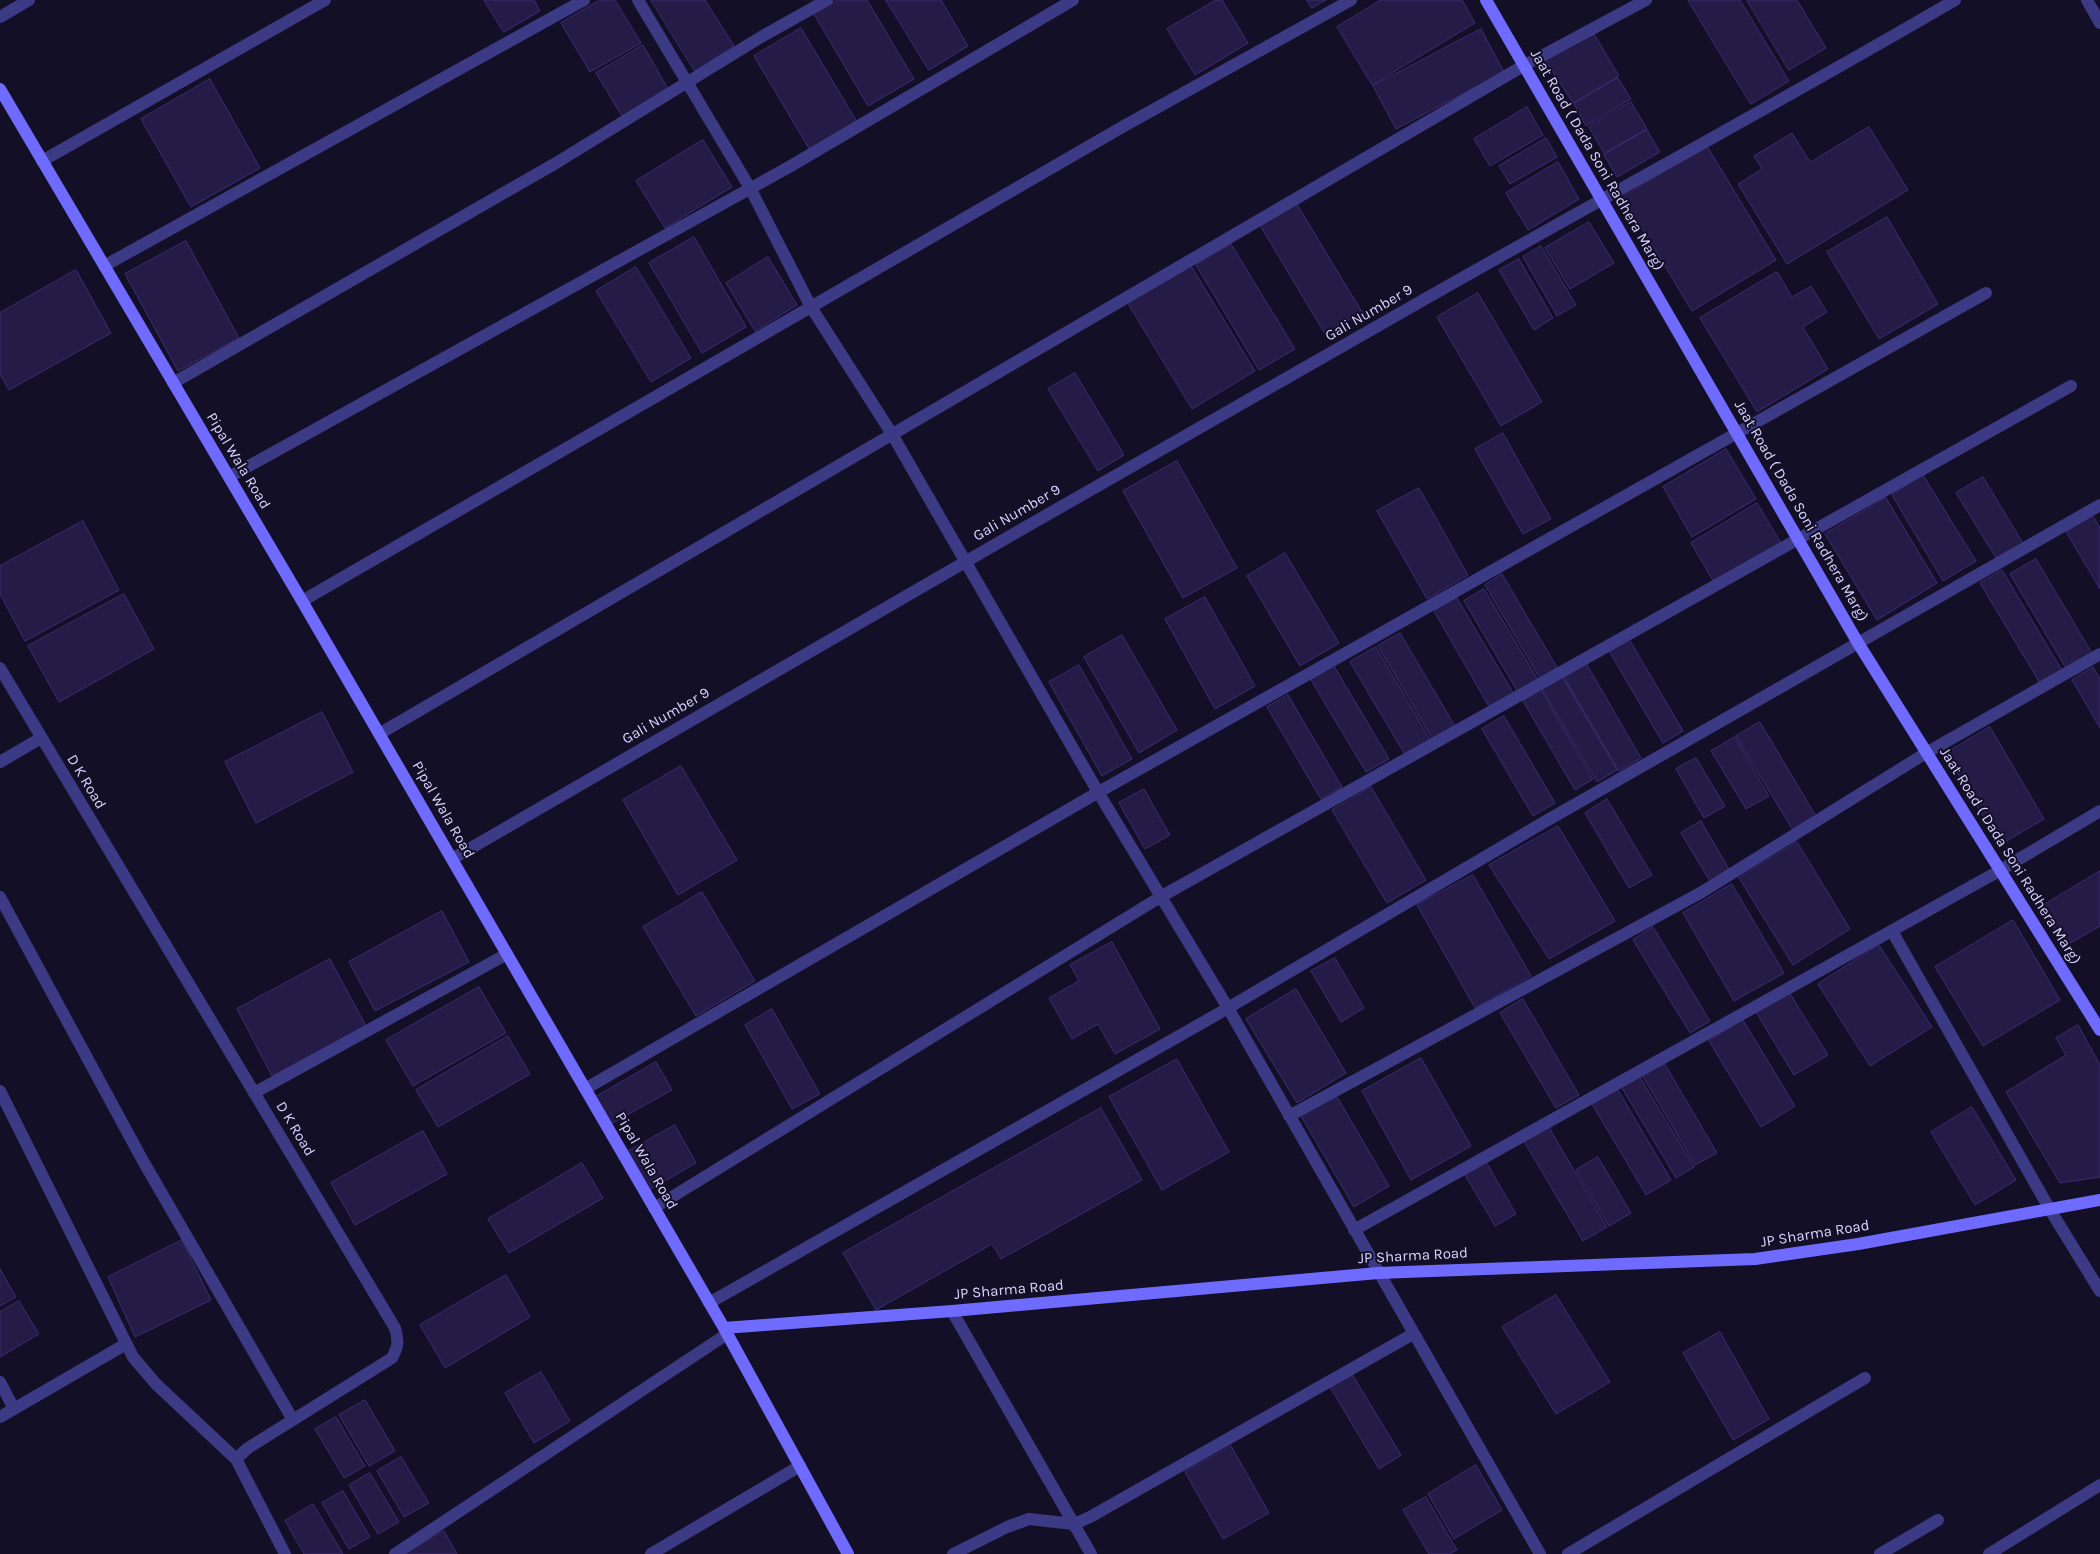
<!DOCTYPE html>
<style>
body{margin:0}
canvas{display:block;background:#130f26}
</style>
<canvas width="2100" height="1554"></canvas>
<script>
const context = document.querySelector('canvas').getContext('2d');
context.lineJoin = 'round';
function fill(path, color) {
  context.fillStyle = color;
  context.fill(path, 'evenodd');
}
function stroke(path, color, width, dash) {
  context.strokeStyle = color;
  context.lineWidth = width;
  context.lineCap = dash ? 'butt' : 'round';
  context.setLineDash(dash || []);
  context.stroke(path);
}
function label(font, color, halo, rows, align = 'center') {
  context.font = font + ' Karla,sans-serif';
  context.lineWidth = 4;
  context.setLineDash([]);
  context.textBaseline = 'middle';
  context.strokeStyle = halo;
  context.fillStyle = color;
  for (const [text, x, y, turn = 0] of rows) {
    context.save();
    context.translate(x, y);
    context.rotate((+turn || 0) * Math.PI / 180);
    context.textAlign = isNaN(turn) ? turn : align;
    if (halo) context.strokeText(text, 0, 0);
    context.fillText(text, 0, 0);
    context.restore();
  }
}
const building = new Path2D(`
 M484 0H534L540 11 504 32Z
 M600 0H615L641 43 590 72 561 23Z
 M651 0H705L734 46 695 71Z
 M838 0H867L914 79 868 106 814 14Z
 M886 0H941L968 46 929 70Z
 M1216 0H1222L1248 43 1195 75 1167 29Z
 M1307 0H1326L1312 8Z
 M1381 0H1462L1475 23 1372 85 1337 27Z
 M1688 0H1740L1789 81 1751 104Z
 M1747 0H1797L1826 48 1789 70Z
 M801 28 857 122 810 150 754 56Z
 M1481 29 1504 72 1396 129 1373 86Z
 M1594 34 1619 76 1573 103 1546 61Z
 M643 45 668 89 622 116 596 73Z
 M1618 78 1631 99 1586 126 1574 104Z
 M210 79 260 168 191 207 141 119Z
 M1631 102 1647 129 1604 153 1589 127Z
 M1527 107 1543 135 1490 166 1474 139Z
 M1869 127 1908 190 1787 264 1738 184 1762 169 1754 156 1792 133 1810 162Z
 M1647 130 1660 152 1617 177 1604 155Z
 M1546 138 1557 157 1510 184 1499 166Z
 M703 140 732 187 665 228 636 181Z
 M1707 146 1776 260 1692 311 1623 197Z
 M1558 162 1579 199 1528 230 1506 193Z
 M1296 203 1362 312 1325 334 1260 225Z
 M1887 217 1938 304 1879 339 1827 252Z
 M1589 222 1614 263 1570 289 1545 248Z
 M694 237 746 327 702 353 649 263Z
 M186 241 239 338 178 371 125 274Z
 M1231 244 1295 349 1259 370 1196 265Z
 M1541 246 1576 305 1557 316 1523 257Z
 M768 257 797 305 755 331 726 283Z
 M1519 259 1553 318 1534 330 1499 270Z
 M1190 264 1255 371 1192 409 1127 302Z
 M636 267 691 358 651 382 596 291Z
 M76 270 111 333 9 390 0 374V313Z
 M1777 272 1792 297 1811 286 1827 312 1803 327 1828 369 1757 412 1700 318Z
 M1478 293 1542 402 1501 426 1437 317Z
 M1075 373 1124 455 1098 471 1048 389Z
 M1503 433 1551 519 1523 534 1475 449Z
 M1726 449 1756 499 1692 537 1663 487Z
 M1177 461 1237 568 1183 598 1123 491Z
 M1923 475 1976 561 1943 581 1892 495Z
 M1983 477 2024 545 1998 561 1956 493Z
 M1419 488 1468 575 1427 599 1377 511Z
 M1886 498 1937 583 1877 620 1825 534Z
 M1757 503 1781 543 1715 584 1691 543Z
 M2093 516 2100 528V589L2066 532Z
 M83 521 119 590 25 641 0 594V566Z
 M1285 553 1339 643 1300 666 1247 576Z
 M2036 559 2093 655 2067 670 2010 574Z
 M2002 570 2063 672 2041 685 1980 583Z
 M1502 574 1558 669 1541 680 1485 585Z
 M1484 589 1540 683 1519 694 1464 601Z
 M124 594 154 649 59 702 28 646Z
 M1205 597 1255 686 1215 709 1165 619Z
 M1457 598 1515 696 1491 710 1434 611Z
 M1400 633 1455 726 1433 740 1378 646Z
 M1122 635 1177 730 1139 753 1084 657Z
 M1629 639 1683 731 1663 743 1609 651Z
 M1376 647 1432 743 1407 758 1350 662Z
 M1586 663 1641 758 1619 771 1563 676Z
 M1079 665 1132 759 1102 776 1049 682Z
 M1334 666 1389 759 1366 772 1311 680Z
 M2093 667 2100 679V728L2072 680Z
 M1563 678 1617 770 1597 782 1542 689Z
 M1541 690 1593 779 1575 790 1523 701Z
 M1288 695 1342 787 1321 799 1267 707Z
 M322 712 353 772 256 823 225 762Z
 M1504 716 1555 803 1533 816 1482 729Z
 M1760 722 1817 818 1794 832 1736 736Z
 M1990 727 2044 819 2000 845 1946 753Z
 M1735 737 1769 796 1746 809 1711 751Z
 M1696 758 1725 806 1704 818 1676 769Z
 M681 766 737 860 678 895 623 800Z
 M1371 787 1426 880 1387 903 1332 810Z
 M1144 789 1170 835 1145 849 1119 803Z
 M1607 799 1652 875 1629 888 1585 813Z
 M1701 821 1730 871 1711 883 1681 833Z
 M1558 826 1615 921 1549 959 1489 865Z
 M1797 842 1850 929 1793 965 1739 878Z
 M2100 871V926L2065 946 2042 906Z
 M1473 875 1531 976 1475 1008 1417 905Z
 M1732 884 1784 973 1734 1001 1683 913Z
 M702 892 755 981 696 1016 643 927Z
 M442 911 469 962 375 1011 349 962Z
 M2013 920 2060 1000 1983 1046 1935 967Z
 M1653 927 1710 1021 1690 1033 1633 940Z
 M1112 942 1160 1029 1115 1054 1098 1024 1072 1039 1049 998 1079 981 1070 965Z
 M1879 945 1932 1027 1870 1066 1818 984Z
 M1335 958 1364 1008 1341 1022 1311 971Z
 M330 959 366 1026 272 1076 237 1009Z
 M479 987 506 1033 413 1086 386 1040Z
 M1296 989 1346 1073 1297 1103 1246 1019Z
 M1789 992 1828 1055 1794 1075 1756 1012Z
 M1523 999 1579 1095 1556 1108 1500 1013Z
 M772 1009 820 1094 792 1109 745 1025Z
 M1743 1020 1795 1106 1761 1127 1709 1041Z
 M2078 1025 2100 1065V1177L2060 1183 2006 1092 2066 1055 2056 1038Z
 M508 1036 530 1074 438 1127 416 1090Z
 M1421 1058 1471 1146 1411 1180 1362 1091Z
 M1177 1059 1229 1152 1162 1190 1109 1097Z
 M1663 1061 1717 1153 1695 1165 1641 1073Z
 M656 1062 672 1090 609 1125 594 1098Z
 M1638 1074 1694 1167 1676 1178 1620 1085Z
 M1618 1090 1671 1180 1646 1195 1592 1104Z
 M1336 1095 1389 1186 1354 1207 1301 1116Z
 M1972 1107 2016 1180 1975 1205 1931 1132Z
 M1101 1108 1142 1180 1001 1259 992 1244 876 1310 843 1253Z
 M1547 1124 1607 1227 1583 1241 1522 1138Z
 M675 1125 696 1163 647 1191 625 1153Z
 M423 1131 447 1174 355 1225 331 1183Z
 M1598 1157 1631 1213 1609 1226 1576 1170Z
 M1485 1160 1516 1214 1495 1226 1464 1173Z
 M582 1163 603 1198 509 1253 488 1219Z
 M182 1240 211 1300 135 1337 108 1277Z
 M0 1269 16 1297 0 1306Z
 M506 1275 530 1317 445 1368 420 1325Z
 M1556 1295 1610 1382 1556 1414 1502 1327Z
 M19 1301 39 1334 0 1357V1312Z
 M1720 1332 1769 1419 1733 1440 1683 1353Z
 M541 1372 570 1421 534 1443 505 1393Z
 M1352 1374 1401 1455 1379 1469 1330 1387Z
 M365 1400 395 1451 369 1466 339 1415Z
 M336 1417 365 1466 344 1478 315 1429Z
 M1231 1446 1269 1513 1223 1539 1185 1472Z
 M401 1457 429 1503 404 1517 377 1471Z
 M1476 1465 1502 1510 1454 1539 1428 1494Z
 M370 1473 399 1522 378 1534 349 1485Z
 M343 1491 370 1537 349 1549 322 1503Z
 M1426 1497 1457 1550 1449 1554H1429L1403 1510Z
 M313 1504 343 1554H304L285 1521Z
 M444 1531 457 1554H405Z`);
const street = new Path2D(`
 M638 0 750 188 811 307 892 434 1098 792 1228 1008 1540 1554
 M2087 0 2100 23
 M0 17 29 0
 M42 161 325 0
 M104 266 584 0
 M173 383 556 163 761 37 827 0
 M229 477 789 167 1073 0
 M302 601 1124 126 1351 0
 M0 668 395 1328C399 1341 398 1347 392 1358L248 1448 236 1459 285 1554
 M379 734 1523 66 1646 0
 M0 762 41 738
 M452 859C778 669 1104 481 1432 295 1606 196 1782 101 1955 0
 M0 897 143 1161 293 1420
 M1892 931 2049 1208 2100 1291
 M585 1089 1104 789 1986 293
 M0 1091 133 1357 156 1384 236 1459
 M254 1093 507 954
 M1289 1116 1702 892 1926 753 2100 654
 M654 1208 1162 896 2071 386
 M1354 1230 1999 871 2100 811
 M709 1303 1216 1015 1546 821 2100 505
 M952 1311 1091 1554
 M0 1382 14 1409
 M0 1417 126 1344
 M395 1554 727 1334
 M651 1554 800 1466
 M953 1554 1007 1527 1029 1519 1074 1524 1090 1517 1413 1334
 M1568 1554 1865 1378
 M1880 1554 1938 1520
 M1989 1554 2100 1485`);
const secondary = new Path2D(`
 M1486 0 1858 643 2100 1030
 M0 89 302 601 724 1328 848 1554
 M724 1328 952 1311 1378 1273 1755 1259 1858 1244 2100 1200`);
const streetNames = [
 ["Jaat Road ( Dada Soni Radhera Marg)",1597,160,60],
 ["Gali Number 9",1369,313,-30],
 ["Pipal Wala Road",238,461,59],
 ["Jaat Road ( Dada Soni Radhera Marg)",1801,511,60],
 ["Gali Number 9",1017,513,-30],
 ["Gali Number 9",666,716,-30],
 ["D K Road",86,782,59],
 ["Pipal Wala Road",443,810,60],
 ["Jaat Road ( Dada Soni Radhera Marg)",2010,856,58],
 ["D K Road",295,1129,59],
 ["Pipal Wala Road",646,1161,60],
 ["JP Sharma Road",1815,1234,-9],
 ["JP Sharma Road",1413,1256,-3],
 ["JP Sharma Road",1009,1290,-5]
];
fill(building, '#241b47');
stroke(building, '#3b2d73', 1);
stroke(street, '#3d3a85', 12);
stroke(secondary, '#6f6bff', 12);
label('15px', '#d9d4ff', '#130f26', streetNames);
</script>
